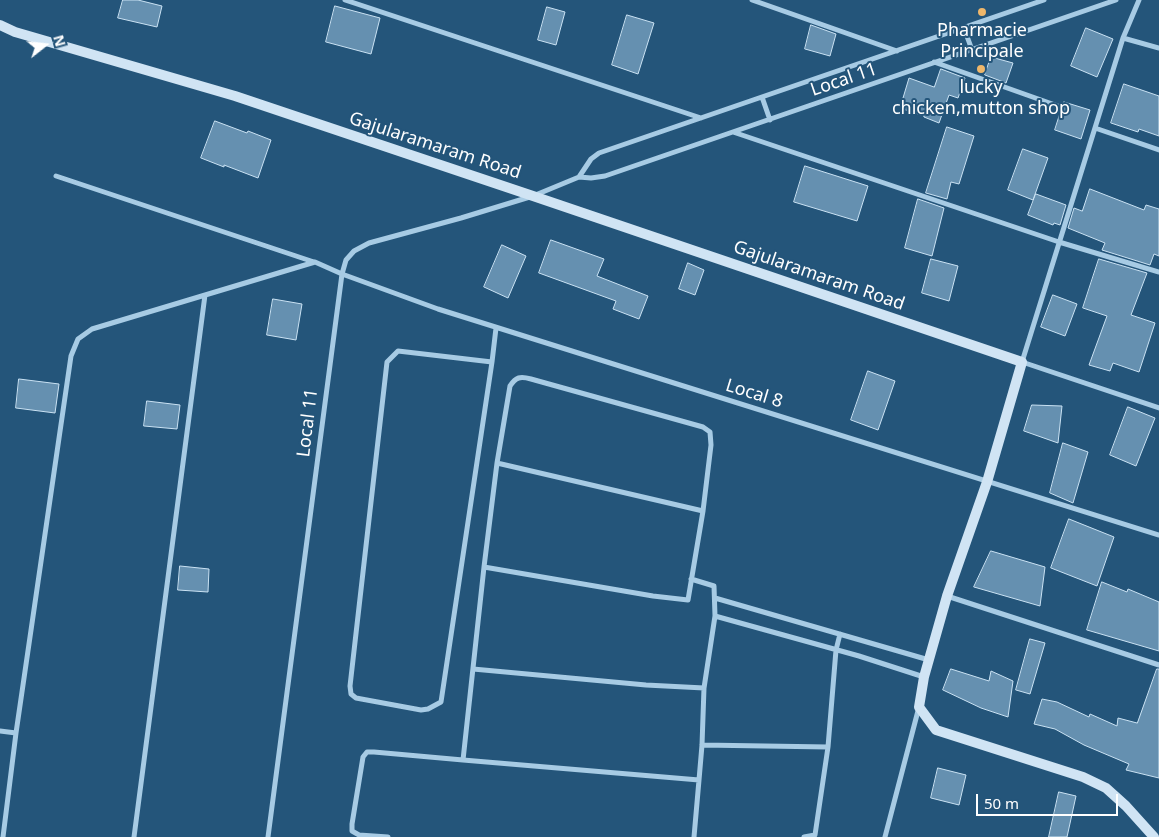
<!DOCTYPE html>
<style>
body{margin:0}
#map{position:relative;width:1159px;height:837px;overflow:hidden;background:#24557a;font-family:"Noto Sans",sans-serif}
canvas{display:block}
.north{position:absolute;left:20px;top:20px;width:50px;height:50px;-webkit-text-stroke:4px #24557a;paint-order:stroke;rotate:74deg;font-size:14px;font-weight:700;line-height:20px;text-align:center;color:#fff}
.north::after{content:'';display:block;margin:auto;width:18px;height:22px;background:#fff;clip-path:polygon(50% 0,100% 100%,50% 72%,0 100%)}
.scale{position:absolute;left:976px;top:794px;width:142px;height:22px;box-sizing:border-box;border:2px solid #fff;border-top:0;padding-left:6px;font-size:15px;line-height:18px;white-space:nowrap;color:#fff;-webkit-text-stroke:4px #24557a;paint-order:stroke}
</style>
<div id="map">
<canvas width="1159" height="837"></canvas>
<div class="north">N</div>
<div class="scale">50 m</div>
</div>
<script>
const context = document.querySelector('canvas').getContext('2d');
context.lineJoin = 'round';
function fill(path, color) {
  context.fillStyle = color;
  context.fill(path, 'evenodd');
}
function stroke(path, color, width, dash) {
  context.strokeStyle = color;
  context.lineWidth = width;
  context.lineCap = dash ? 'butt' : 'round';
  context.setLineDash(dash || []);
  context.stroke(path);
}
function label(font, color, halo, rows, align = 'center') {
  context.font = font + ' "Noto Sans",sans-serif';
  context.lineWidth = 4;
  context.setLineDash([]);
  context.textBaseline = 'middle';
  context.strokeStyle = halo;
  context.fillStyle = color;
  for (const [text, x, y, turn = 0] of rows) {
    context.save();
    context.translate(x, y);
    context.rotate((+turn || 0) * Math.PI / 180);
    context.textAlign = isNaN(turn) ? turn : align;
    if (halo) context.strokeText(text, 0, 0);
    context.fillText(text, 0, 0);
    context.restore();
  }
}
const building = new Path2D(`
 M123 0H138L162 6 157 27 118 18Z
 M335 6 380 18 371 54 326 42Z
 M547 7 565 12 556 45 538 40Z
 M627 15 654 23 638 74 612 65Z
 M811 25 836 34 830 56 805 49Z
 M1086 28 1113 39 1097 77 1071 66Z
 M991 57 1013 63 1006 83 985 75Z
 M941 69 965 78 958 98 949 95 939 123 924 117V116L900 108 909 78 934 87Z
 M1124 84 1159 96V136L1139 129 1138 132 1111 123Z
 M1064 102 1090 110 1081 139 1055 130Z
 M215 121 247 133 248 131 271 140 258 178 224 165V167L201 158Z
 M947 127 974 136 959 184 951 182 947 199 926 193Z
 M1023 149 1048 158 1033 200 1008 190Z
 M805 166 868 186 857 221 794 202Z
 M1090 189 1144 210 1146 205 1159 209V256L1154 254 1150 265 1102 250 1105 243 1068 228 1074 208 1082 211Z
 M1036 194 1066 205 1060 225 1054 223 1053 225 1028 215Z
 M918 199 944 208 932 256 905 248Z
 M551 240 604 259 597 276 648 296 639 319 613 309 616 301 539 273Z
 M502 245 526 256 508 298 484 287Z
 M931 259 958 266 949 301 922 293Z
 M1099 259 1147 273 1131 315 1155 323 1139 372 1113 363 1110 371 1089 365 1107 316 1083 308Z
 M688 263 704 270 695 295 679 289Z
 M1053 295 1077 304 1065 336 1041 327Z
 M273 299 302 304 296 340 267 335Z
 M868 371 895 381 878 430 851 420Z
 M19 379 59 384 55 413 16 408Z
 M147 401 180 405 177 429 144 426Z
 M1032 405 1062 406 1058 443 1024 431Z
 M1128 407 1155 418 1136 466 1110 455Z
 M1063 443 1088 452 1073 503 1050 493Z
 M1069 519 1114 537 1097 586 1051 568Z
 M991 551 1045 567 1040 606 974 587Z
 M180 566 209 569 208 592 178 590Z
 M1102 582 1127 592 1128 589 1159 602V651L1087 630Z
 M1030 639 1045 643 1030 694 1016 690Z
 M951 669 989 681 991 671 1013 681 1008 717 981 708 943 690Z
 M1157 669H1159V778L1126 770 1129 764 1084 745 1055 729 1034 724 1042 699 1057 702 1089 717 1090 714 1117 726 1118 718 1137 723Z
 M938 768 966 775 959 805 931 798Z
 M1059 792 1076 796 1067 837H1049Z`);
const minor = new Path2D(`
 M345 0 701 118
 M752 0 897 51
 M1139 0 1123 38 1022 362 1159 408
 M964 28 972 50
 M1123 38 1159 48
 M934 62 1058 106
 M762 97 770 120
 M1095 128 1159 150
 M733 132 1059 242 1159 272
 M56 176 314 262
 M579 177 591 159 599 153 1044 0
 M492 362 398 351 387 362 350 686 351 694 356 698 421 710 428 709 441 702 492 362 496 328
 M497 463 703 511
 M947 596 1159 665
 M715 598 929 660
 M715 616 859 656 924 677
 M473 669 646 685 704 688
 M0 731 16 733
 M702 745 828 747
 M463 760 699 780 702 745 704 688 715 616 714 586 691 579
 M3 837 16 733 71 356 78 339 92 329 315 262 342 274 438 309 1159 535
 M134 837 205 295
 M268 837 342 274 346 260 354 251 369 243 461 218 533 196 579 177 591 178 605 176 1116 0
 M388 837 359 835 352 831V824L363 757 367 752H374L463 760 484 567 497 463 510 386C516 377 520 376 531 379L703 427 710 432 711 445 703 511 688 600 653 596 484 567
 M694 837 699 780
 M804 837 815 835 828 747 836 650 840 634
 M885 837 919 707`);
const secondary = new Path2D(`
 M0 25 15 32 235 96 533 196 1022 362 987 482 947 596 924 677 919 707 936 730 1083 777 1106 788 1126 806 1154 837`);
const markers = [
 [982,12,5,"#eeb76b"],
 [981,69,5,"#eeb76b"]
];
const poiNames = [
 ["Pharmacie",982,31],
 ["Principale",982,52],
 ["lucky",981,88],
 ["chicken,mutton shop",981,109]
];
const streetNames = [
 ["Local 11",844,80,-19],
 ["Gajularamaram Road",435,146,18],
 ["Gajularamaram Road",819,276,19],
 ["Local 8",754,394,17],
 ["Local 11",308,423,-83]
];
fill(building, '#6590b0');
stroke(building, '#cae2f3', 1);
stroke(minor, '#a7cbe4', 5);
stroke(secondary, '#d0e4f4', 10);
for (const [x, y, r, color] of markers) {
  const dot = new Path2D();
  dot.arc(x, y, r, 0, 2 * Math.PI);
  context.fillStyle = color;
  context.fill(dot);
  stroke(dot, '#24557a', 2);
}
label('18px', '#fff', '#24557a', poiNames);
label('18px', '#fff', '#24557a', streetNames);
</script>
